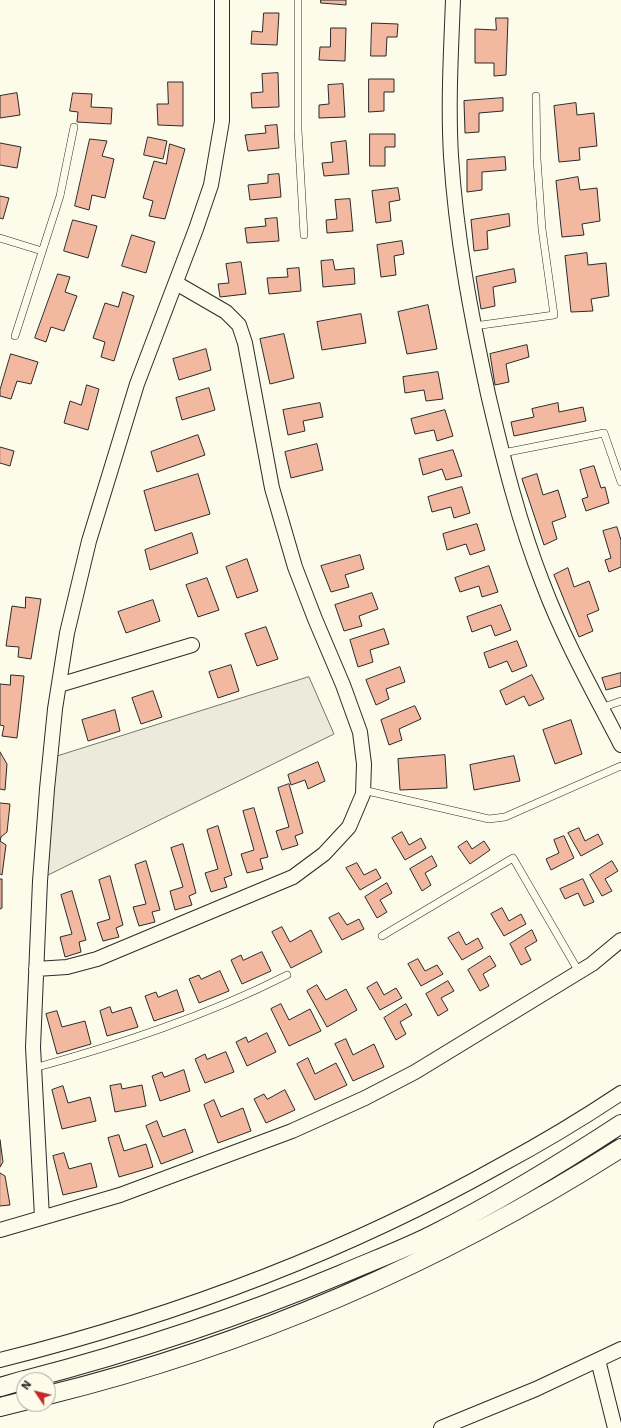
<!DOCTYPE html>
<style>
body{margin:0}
#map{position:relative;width:621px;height:1428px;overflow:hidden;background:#fdfbea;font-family:"Work Sans",sans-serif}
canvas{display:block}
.north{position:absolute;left:16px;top:1372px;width:40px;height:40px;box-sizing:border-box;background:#fdfbea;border:1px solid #a9a89e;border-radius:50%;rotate:305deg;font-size:11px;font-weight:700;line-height:16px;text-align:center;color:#2b2b2b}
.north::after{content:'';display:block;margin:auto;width:14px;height:18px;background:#c62828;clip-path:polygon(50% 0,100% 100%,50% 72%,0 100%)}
</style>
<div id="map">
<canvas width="621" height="1428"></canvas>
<div class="north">N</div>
</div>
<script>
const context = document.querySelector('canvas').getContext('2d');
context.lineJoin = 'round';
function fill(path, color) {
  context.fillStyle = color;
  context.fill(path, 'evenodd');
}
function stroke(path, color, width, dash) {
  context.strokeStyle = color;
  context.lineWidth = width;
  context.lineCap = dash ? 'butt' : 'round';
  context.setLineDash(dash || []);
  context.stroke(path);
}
const green = new Path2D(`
 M309 677 334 734 42 878 55 757Z`);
const building = new Path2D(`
 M321 0H346V5L321 3Z
 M264 13H279L277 45 251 44 252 31 262 32Z
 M496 18H508L506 75 494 76V63H475V29L496 30Z
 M372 23 398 24 397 37H387L386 56H371Z
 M331 28H346L345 61 319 60 320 47H330Z
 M278 73 279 107 252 108 251 93 263 92 262 74Z
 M369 79H394V92H384V111L369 112Z
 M168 82H183V126L158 125 157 104H168Z
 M343 84 345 117 319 118V105L329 104 328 85Z
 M17 93 20 115 0 118V96Z
 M73 93 92 94 91 107 112 108 111 124 77 122 78 112 70 111Z
 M503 98V111L479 113V132L465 133 464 101Z
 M576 103 577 115 594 113 597 146 579 148 580 160 559 162 554 106Z
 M277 125 279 148 248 151 245 135 266 133 265 126Z
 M370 134H395V147H385V166H370Z
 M148 137 167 141 163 159 144 155Z
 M90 139 107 141 102 156 114 159 105 198 92 195 89 210 75 206Z
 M346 141 349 174 324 176 322 163 333 162 331 143Z
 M0 143 21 147 17 168 0 165Z
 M170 144 185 149 165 219 149 216 153 201 143 198 154 161 166 164Z
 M505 157 506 170 482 172V190L467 192V160Z
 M279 174 281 197 250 200 248 185 268 183V175Z
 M578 177 580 190 597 188 600 221 582 224 584 235 562 237 556 181Z
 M398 188 400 200 389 202 391 221 376 223 372 191Z
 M0 196 9 198 3 219 0 218Z
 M350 199 353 231 327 233 326 220 337 219 335 200Z
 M509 214 510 226 487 231 488 249 474 251 471 220Z
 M277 218 279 241 247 243 245 228 266 226 265 219Z
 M73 220 97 226 88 258 64 251Z
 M132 235 155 242 146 273 122 266Z
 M402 241 404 254 394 256 396 275 381 277 377 245Z
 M587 253 588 265 606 263 609 296 591 299 593 311 571 312 565 256Z
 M333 260 335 270 354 268 355 284 323 287 321 261Z
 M241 262 246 294 220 297 218 284 229 283 226 264Z
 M299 268 301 291 269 294 267 278 288 277 287 269Z
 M514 269 516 282 493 287 495 306 481 309 476 277Z
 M58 274 70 277 65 292 77 296 64 331 51 327 46 342 35 338Z
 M123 292 134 296 114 361 101 357 105 342 93 338 105 303 118 307Z
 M428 305 437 349 407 354 398 312Z
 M361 314 366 343 322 350 317 322Z
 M284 334 294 378 270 384 260 339Z
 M527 345 529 357 506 364 509 382 495 385 490 354Z
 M206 349 211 370 179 380 173 359Z
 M11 354 38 362 31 384 17 381 11 399 0 396V390Z
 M438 372 443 399 426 401 424 390 405 393 403 377Z
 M87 385 99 389 88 430 64 423 70 401 81 405Z
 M209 388 215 410 182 420 176 398Z
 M320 403 323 417 303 421 305 431 288 435 283 410Z
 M558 403 559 412 583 407 586 421 514 436 511 422 534 417 532 409Z
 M445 410 453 436 437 441 434 430 415 434 411 419Z
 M198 435 205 455 157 472 151 452Z
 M317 444 323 470 291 478 285 452Z
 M0 447 14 451 10 466 0 463Z
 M453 450 462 476 446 480 442 469 423 475 419 459Z
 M594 466 601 488 605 487 609 503 586 511 582 499 588 497 580 470Z
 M198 474 210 514 155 531 144 491Z
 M537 474 543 495 558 490 566 517 552 522 557 539 544 545 522 479Z
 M462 487 470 513 454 518 451 507 432 512 428 497Z
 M477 524 485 550 470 555 466 544 447 550 443 534Z
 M617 527 621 540V567L609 572 605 560 611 558 603 531Z
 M192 533 198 553 150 570 145 550Z
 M360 555 364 569 345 575 349 587 331 592 321 566Z
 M247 559 258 591 237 598 226 567Z
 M489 566 498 592 482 597 479 586 460 592 455 578Z
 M568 568 574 587 589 581 599 610 587 615 593 631 579 637 554 575Z
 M207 578 219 610 198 617 186 585Z
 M372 593 378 609 359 616 362 626 344 631 335 605Z
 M26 597 41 599 31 659 18 657 19 647 6 646 12 606 25 608Z
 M153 600 160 621 126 633 118 612Z
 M501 605 511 630 495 636 491 625 472 632 467 617Z
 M266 627 278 659 257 666 245 634Z
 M384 629 389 644 370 650 373 662 358 667 350 640Z
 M517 641 527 666 512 672 507 661 489 668 484 653Z
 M231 665 239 691 218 698 209 672Z
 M400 667 405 682 386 689 389 699 376 705 366 680Z
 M621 673V686L606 690 602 678Z
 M11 675 24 676 17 738 2 736 4 726 0 725V684L10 685Z
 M532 675 544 699 529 706 524 696 506 705 500 691Z
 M153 691 162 717 141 724 132 698Z
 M415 706 421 719 399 729 402 740 389 745 381 720Z
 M115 710 120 731 88 741 82 720Z
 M571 720 582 754 555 764 543 730Z
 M0 752 7 764 5 790 0 789Z
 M445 755 447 788 400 790 398 759Z
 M514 756 520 781 474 790 470 765Z
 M318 762 325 781 308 789 305 780 291 785 288 775Z
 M289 784 303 833 295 836 298 845 282 850 276 831 289 827 278 788Z
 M0 803 10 804 7 832 1 837 0 841Z
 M254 808 268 857 260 859 263 869 247 873 241 854 254 850 243 811Z
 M218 826 232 875 224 878 227 887 211 892 205 873 218 869 207 830Z
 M579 828 585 841 598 834 603 844 581 856 568 833Z
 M402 832 409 845 421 838 426 848 405 860 392 838Z
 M564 836 574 858 551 870 546 859 559 853 554 840Z
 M0 841 6 845 2 875 0 874Z
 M467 841 472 849 484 841 490 850 470 864 458 847Z
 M183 844 196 893 189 896 192 905 175 910 170 891 183 887 171 848Z
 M432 856 437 866 425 873 431 885 422 891 410 869Z
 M146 861 160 910 152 912 155 922 139 926 133 907 146 904 135 865Z
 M612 861 618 871 605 879 612 891 602 896 590 875Z
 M357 863 364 875 376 869 381 878 360 890 346 868Z
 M110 876 123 925 116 928 119 937 103 941 97 923 110 919 99 880Z
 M0 879H2V908L0 909Z
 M583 879 594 902 584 906 578 893 565 899 560 889Z
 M387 883 392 893 380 900 387 912 377 918 365 897Z
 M72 891 86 940 79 942 81 952 65 957 60 937 72 934 61 895Z
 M502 908 509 921 521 914 526 924 504 936 491 914Z
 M339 913 347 925 359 919 364 929 342 940 329 918Z
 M282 927 290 942 311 930 322 952 291 968 272 932Z
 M532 930 537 941 525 948 531 960 521 965 510 944Z
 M459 932 466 945 478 938 483 948 462 960 448 938Z
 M262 952 271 971 242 984 231 960 241 955 243 960Z
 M490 956 496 966 483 974 489 986 480 991 468 970Z
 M418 959 425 971 437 965 443 974 421 986 408 964Z
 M220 971 229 991 199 1003 189 979 199 975 201 979Z
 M448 981 454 991 441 998 448 1010 438 1016 426 994Z
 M377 982 384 995 396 988 402 998 380 1010 367 988Z
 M317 985 326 1000 346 989 357 1010 327 1027 307 991Z
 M177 990 184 1011 154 1021 145 996 156 992 158 997Z
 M281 1004 289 1020 310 1009 321 1031 289 1046 271 1009Z
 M406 1004 412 1015 400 1022 406 1034 396 1040 384 1018Z
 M110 1007 112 1013 131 1007 138 1027 107 1036 100 1011Z
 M57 1011 62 1027 85 1021 91 1044 57 1054 46 1014Z
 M267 1033 276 1052 247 1066 236 1042 246 1037 248 1042Z
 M346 1039 353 1055 374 1044 384 1067 353 1081 335 1044Z
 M226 1052 234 1072 205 1083 195 1059 205 1054 207 1059Z
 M308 1058 315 1074 336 1063 347 1085 315 1100 297 1064Z
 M184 1070 190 1091 160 1101 152 1076 162 1072 164 1077Z
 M121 1084 122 1089 142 1085 146 1106 115 1112 110 1086Z
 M63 1086 68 1103 90 1097 96 1121 62 1129 52 1090Z
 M285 1090 295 1110 266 1123 254 1099 264 1094 267 1099Z
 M214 1100 221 1117 243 1108 251 1131 218 1143 204 1105Z
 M157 1121 163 1137 185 1129 193 1152 161 1164 146 1126Z
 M119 1135 124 1151 146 1144 153 1167 119 1177 108 1138Z
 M0 1140 3 1162 0 1167Z
 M64 1153 69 1169 91 1163 97 1187 63 1195 53 1156Z
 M0 1173 5 1176 10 1205 0 1206Z`);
const service = new Path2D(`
 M298 0V130L304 235
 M0 238 42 251
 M474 326 554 315 542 229 537 159 536 96
 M15 336 60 196 74 127
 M503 453 604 433 621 482
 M601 708 621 701
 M363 790 489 819 505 817 621 766
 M382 936 513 858 579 972
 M34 1068C121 1044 206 1016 287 975`);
const minor = new Path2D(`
 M453 0C451 52 448 104 451 156 456 236 471 315 488 394 503 458 519 523 543 584 564 640 594 693 621 745
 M59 685 192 645
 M36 969 67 967 97 959 293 877 324 854 349 827 363 794 364 764 360 732 343 685 315 619 295 567 272 488 245 343 239 325 226 312 176 283
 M42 1217 33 1047 40 881 47 789 55 709 67 633 89 541 116 453 137 384 196 229 211 185 222 121V0
 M0 1230 120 1195 292 1131 365 1098 415 1072 592 964 621 940
 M0 1360C176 1316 343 1254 501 1165 542 1143 582 1119 621 1093
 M598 1360 615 1428
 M441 1428 536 1389 621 1349`);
const tertiary = new Path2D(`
 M25 1380C133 1352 239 1317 342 1274 372 1261 402 1250 432 1235 497 1202 560 1164 621 1124
 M0 1387 24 1380
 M48 1395C251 1345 445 1260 621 1148
 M0 1407 24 1401`);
fill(green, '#ecebdb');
stroke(green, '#74746e', 1);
fill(building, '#f2b8a0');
stroke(building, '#2b2b2b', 1);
stroke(service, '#2b2b2b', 8);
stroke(minor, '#2b2b2b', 16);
stroke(tertiary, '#2b2b2b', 20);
stroke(service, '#fdfbea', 7);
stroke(minor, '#fdfbea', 14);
stroke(tertiary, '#fdfbea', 18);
</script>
